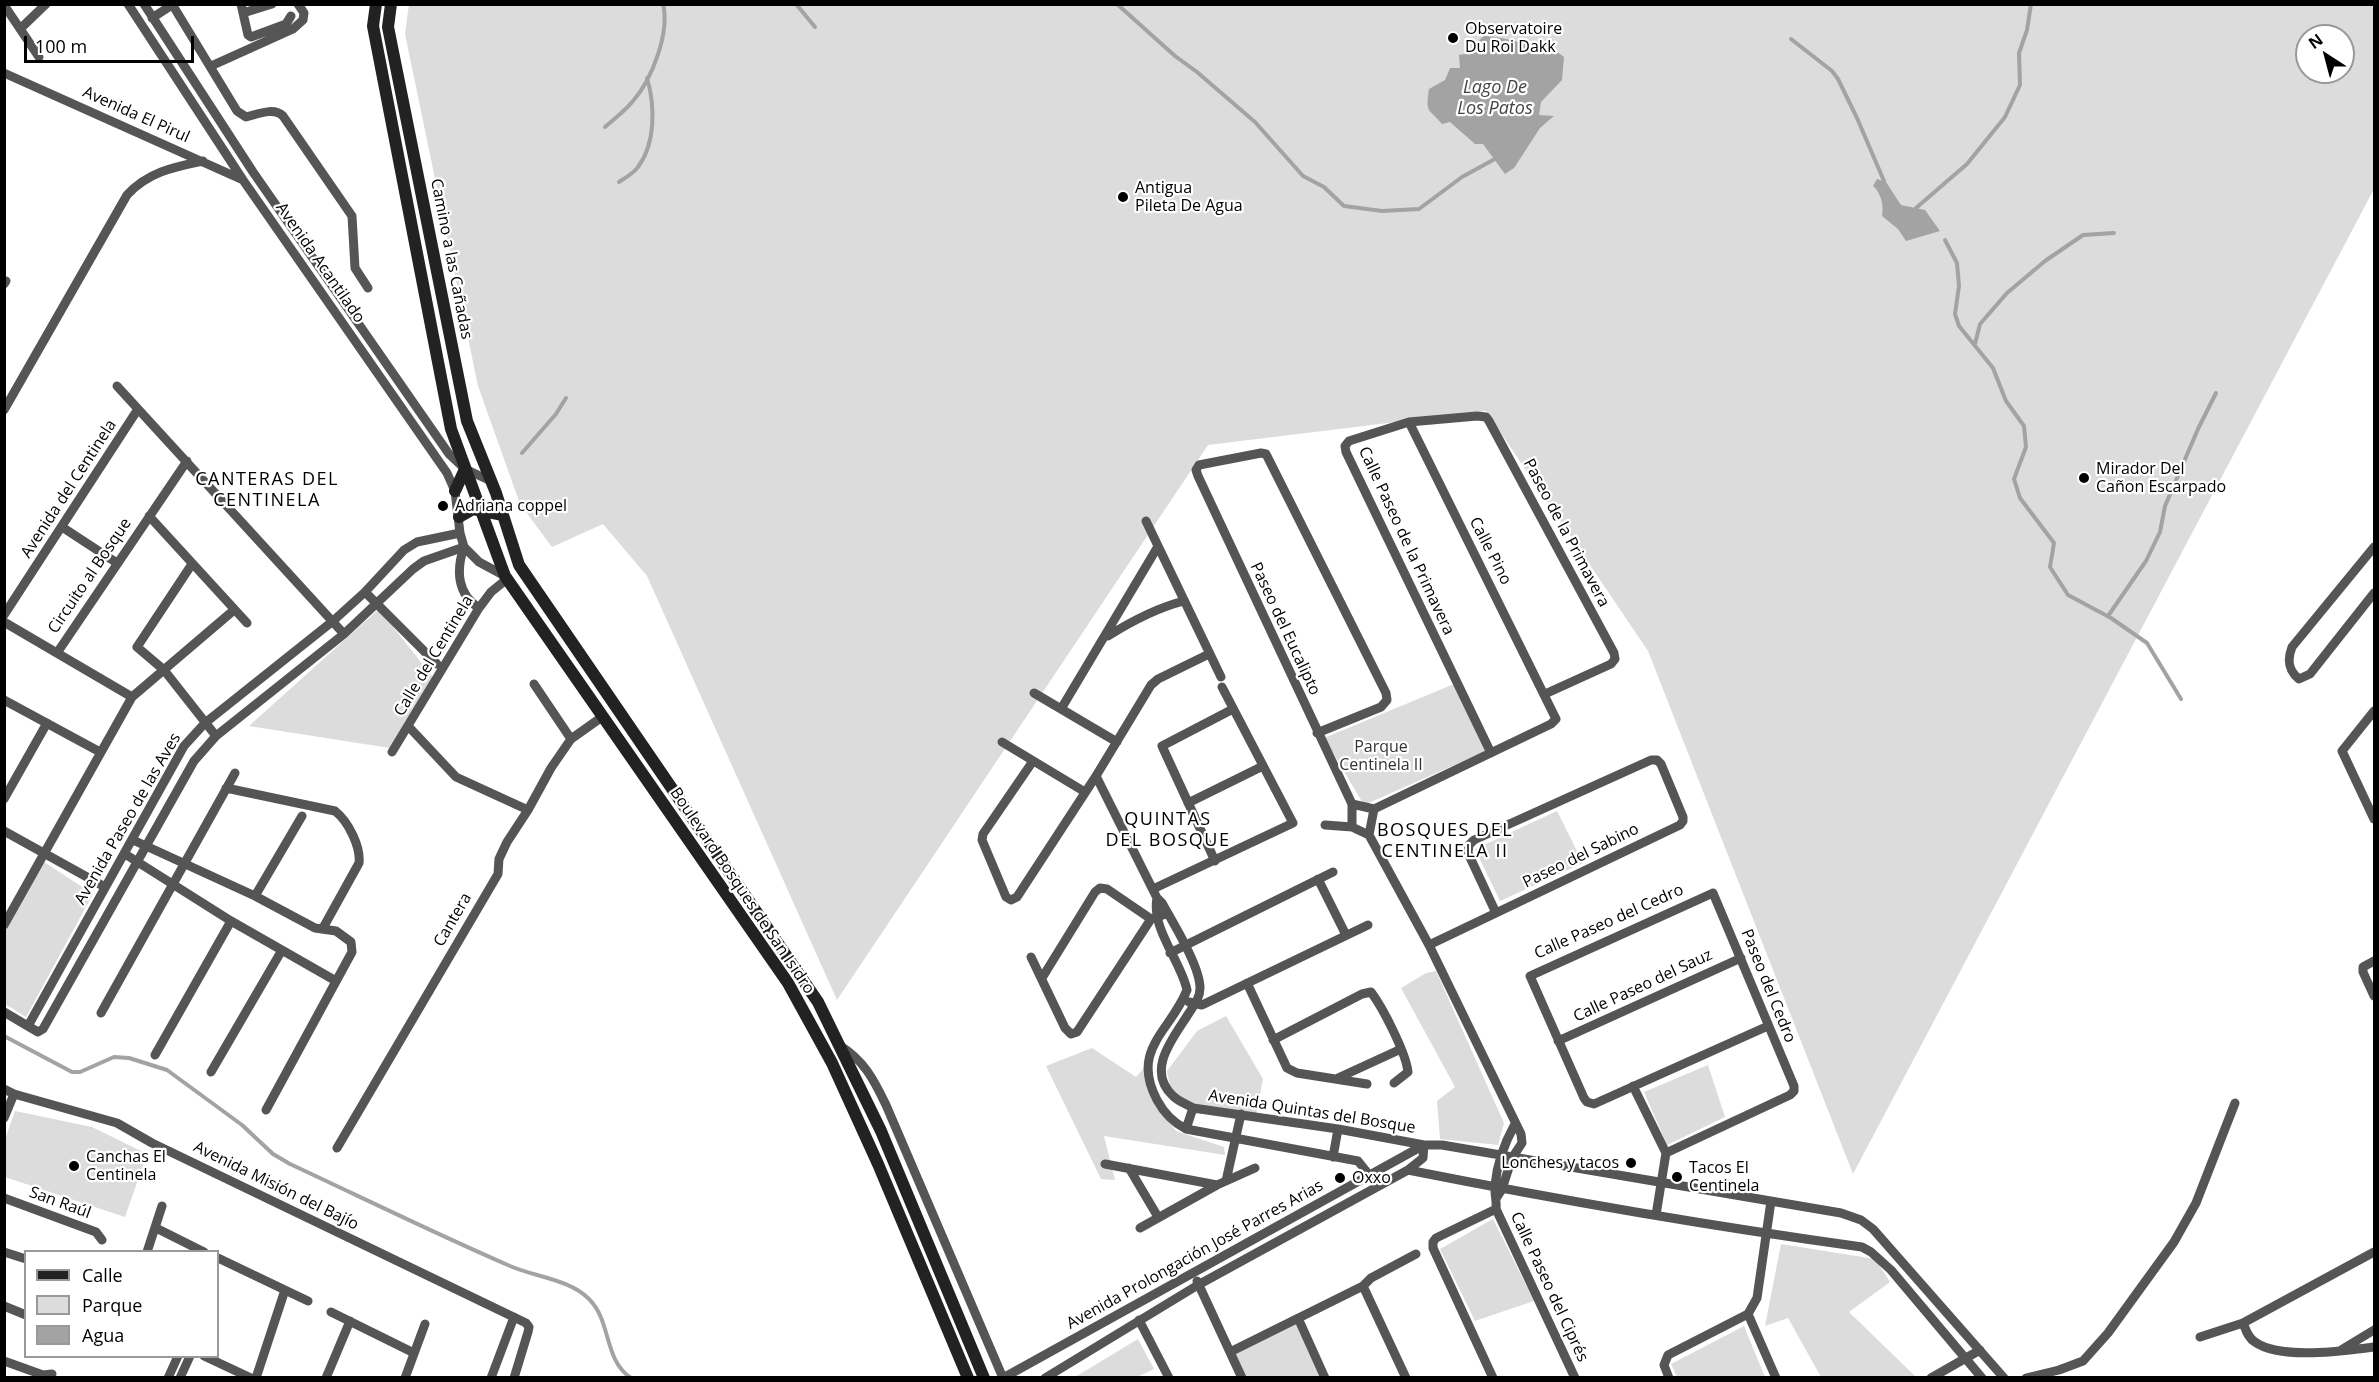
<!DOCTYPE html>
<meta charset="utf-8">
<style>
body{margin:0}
#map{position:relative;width:2379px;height:1382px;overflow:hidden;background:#fff;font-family:"Open Sans",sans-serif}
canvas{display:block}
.frame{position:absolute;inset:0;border:6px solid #000;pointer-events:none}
.legend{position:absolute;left:24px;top:1250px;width:195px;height:108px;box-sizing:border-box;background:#fff;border:2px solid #999;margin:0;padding:8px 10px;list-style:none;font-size:18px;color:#000}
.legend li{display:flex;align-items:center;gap:12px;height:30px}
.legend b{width:30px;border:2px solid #999}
.north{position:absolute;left:2295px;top:24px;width:60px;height:60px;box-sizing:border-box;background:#fff;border:2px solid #999;border-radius:50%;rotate:324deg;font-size:16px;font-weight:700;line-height:24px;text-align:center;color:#000}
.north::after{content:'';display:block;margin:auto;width:21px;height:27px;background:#000;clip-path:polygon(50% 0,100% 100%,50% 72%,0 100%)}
.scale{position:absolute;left:24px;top:36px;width:170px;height:27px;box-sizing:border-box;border:3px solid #000;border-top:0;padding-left:8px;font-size:18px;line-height:21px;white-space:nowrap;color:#000;-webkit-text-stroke:4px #fff;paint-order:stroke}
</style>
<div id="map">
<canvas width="2379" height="1382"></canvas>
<div class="frame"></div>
<ul class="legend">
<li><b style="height:8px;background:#222"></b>Calle</li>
<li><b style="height:16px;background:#dcdcdc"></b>Parque</li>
<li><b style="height:16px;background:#a3a3a3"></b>Agua</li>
</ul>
<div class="north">N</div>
<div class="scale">100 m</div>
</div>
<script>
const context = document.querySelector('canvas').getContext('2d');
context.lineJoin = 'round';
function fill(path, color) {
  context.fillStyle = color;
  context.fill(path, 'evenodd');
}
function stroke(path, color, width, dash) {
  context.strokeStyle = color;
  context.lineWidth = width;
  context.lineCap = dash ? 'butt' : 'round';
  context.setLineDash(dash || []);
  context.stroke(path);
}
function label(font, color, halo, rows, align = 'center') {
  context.font = font + ' "Open Sans",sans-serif';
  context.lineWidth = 4.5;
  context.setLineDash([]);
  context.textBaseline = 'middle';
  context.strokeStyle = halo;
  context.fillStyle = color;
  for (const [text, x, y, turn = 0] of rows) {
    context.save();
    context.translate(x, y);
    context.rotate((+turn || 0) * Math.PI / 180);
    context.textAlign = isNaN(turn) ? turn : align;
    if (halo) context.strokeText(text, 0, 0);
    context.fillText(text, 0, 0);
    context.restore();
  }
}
const green = new Path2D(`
 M409 4 2374 5V189L1853 1174 1648 651 1486 411 1208 445 837 1000 647 576 603 524 552 547 520 504 478 386 405 34ZM2307 36H2343V72H2307Z
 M379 609 435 680 396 749 249 726Z
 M1454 684 1486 751 1364 805 1324 738Z
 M1557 811 1583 863 1500 901 1475 849Z
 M44 862 93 894 26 1017 5 1004V930Z
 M1436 971 1504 1123 1498 1145 1440 1139 1437 1101 1455 1087 1401 988 1426 973Z
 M1226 1016 1263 1079 1256 1115 1186 1104 1171 1090 1167 1071 1197 1031Z
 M1092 1048 1136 1077 1144 1068 1156 1103 1176 1131 1224 1147 1225 1155 1104 1136 1115 1180 1101 1179 1046 1066Z
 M1708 1065 1725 1117 1667 1145 1644 1092Z
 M15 1111 92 1127 147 1154 125 1217 5 1177V1139Z
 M1493 1219 1534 1301 1475 1321 1440 1249Z
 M1781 1244 1875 1259 1890 1282 1849 1312 1915 1376 1821 1377 1788 1318 1765 1326Z
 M1299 1320 1326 1377H1245L1234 1355Z
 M1744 1326 1765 1377H1677L1671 1364Z
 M1138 1339 1154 1369 1137 1377H1075Z`);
const water = new Path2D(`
 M1484 36C1507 36 1523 47 1548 45L1564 57 1562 80 1541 102 1539 115 1554 116 1540 128 1514 168 1505 174 1483 144H1475L1450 122 1442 124C1429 108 1425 114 1429 89L1445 80 1450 68H1460L1459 55 1470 53 1477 42Z
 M1877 179 1886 182 1901 205 1925 210 1940 231 1906 241 1898 229 1882 216C1884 205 1881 193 1873 186Z`);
const stream = new Path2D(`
 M796 4 815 27
 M1117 4 1175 56 1197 72 1255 122 1303 176 1324 187 1344 206 1382 211 1419 209 1462 177 1493 160
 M1791 39 1832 71 1838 79 1857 118 1884 181
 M605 127C614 119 625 111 633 101 652 79 670 33 663 4
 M619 182C625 178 634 173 638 167 656 143 655 105 647 78
 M1916 208 1967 164 2005 117 2020 85 2019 53 2027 30 2031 4
 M1945 240 1957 263 1959 286 1955 314 1959 326 1993 368 2006 401 2024 426 2026 447 2014 479 2020 498 2054 543 2050 567 2068 595 2111 618 2147 643 2181 699
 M1975 344 1980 324 2007 293 2045 261 2083 235 2114 233
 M522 453 556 414 566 398
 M2108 616 2146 561 2160 532 2165 506 2198 429 2216 393
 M4 1036 72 1072H80L114 1057 129 1058 167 1070 242 1125 273 1154 290 1164C363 1198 436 1234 510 1266 535 1277 569 1279 589 1299 612 1322 603 1359 631 1378`);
const street = new Path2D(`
 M128 4 243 180 447 473 455 491 460 533 464 547 479 562 505 576
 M144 4 253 172 449 454 465 469 491 481
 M172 4 237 111 246 117C258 114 274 107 283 116L352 216 355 268 368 288
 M241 4 243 13 272 4
 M4 5 39 57
 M243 13 248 35 251 37 286 24 291 16
 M152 18 172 5
 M20 29 46 4
 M211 66 293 29 303 20 304 13 298 4
 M4 73 243 180
 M4 284 6 281
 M117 386 344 634
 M4 410 127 195C148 172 174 167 203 161
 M149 516 247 623
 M1146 521 1221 677
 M62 527 117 563
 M464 547C456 570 457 594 479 608
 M2374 547 2292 647C2287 660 2288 670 2299 679L2310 674 2374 593
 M192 564 137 647 164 670 216 736
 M365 592 437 664
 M4 615 138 409
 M4 622 132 697
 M1108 636C1132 621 1156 608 1184 601
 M57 653 187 461
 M534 684 571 739
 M1034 693 1117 742
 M4 700 100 752
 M1061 709 1157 548
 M2374 711 2342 751 2374 819
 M409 727 456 777 528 810
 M1317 733 1381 707 1387 700 1386 693 1266 454 1261 453 1199 465 1196 470 1198 476 1352 804
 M1002 742 1085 792
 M392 752 479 608 491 592 507 579
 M1491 753 1346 452 1345 446 1349 441 1409 422 1477 416 1486 417 1489 421 1614 653 1615 659 1611 664 1545 694
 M1033 761 983 834 982 840 1006 897 1011 900 1017 897 1096 776 1151 685 1158 679 1209 654
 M1096 776 1157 898 1162 903C1173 923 1200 966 1200 988 1200 998 1194 1005 1189 1013 1174 1037 1145 1070 1173 1096 1178 1101 1186 1104 1193 1108L1338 1129 1424 1145H1442L1841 1213 1861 1220 1873 1229 2004 1378
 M226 788 335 811C348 821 361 847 359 863L323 928
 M4 799 47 723
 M1188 803 1263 766
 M1352 804V827
 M1352 804 1374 809
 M1374 809 1551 724 1556 719 1409 422
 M1325 825 1352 827 1369 835
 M4 831 105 887
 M1369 835 1429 945 1521 1134 1522 1143 1512 1158 1502 1189 1497 1197
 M1369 835 1374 809
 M133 840 255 896 315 928 336 931 351 942 352 952 266 1110
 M125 854 231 921 336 981
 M1215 861 1162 746 1233 709
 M1153 889 1293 823 1222 687
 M255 896 302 816
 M1157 898C1151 929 1181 961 1187 990 1171 1031 1130 1049 1157 1100 1164 1113 1172 1122 1186 1129L1358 1161 1370 1176
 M4 925 132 697 234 610
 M1343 937 1368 925
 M1429 945 1680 825 1683 821V817L1661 764 1657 760H1651L1474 840 1469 845 1468 853 1496 913
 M1170 953 1333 872
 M1031 957 1065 1028 1071 1034 1077 1032 1151 919 1163 915
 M2374 961 2363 967V972L2374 996
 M1042 978 1095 892 1100 888 1107 889 1151 919
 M1247 983 1287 1068 1297 1073 1367 1084
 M1189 1002 1202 1005 1343 937 1345 933 1318 879
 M4 1012 38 1032 43 1029 194 761 216 736 344 634 413 569 424 561 464 547
 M101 1013 235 773
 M28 1026 184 746 205 723 333 621 365 592 404 550 417 542 460 533
 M1273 1040 1362 994 1371 992C1383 1008 1406 1053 1408 1072L1394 1083
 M1558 1041 1741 958
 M839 1045C864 1060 874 1080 886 1105L1003 1378 1424 1145
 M155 1055 231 921
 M211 1072 282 950
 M1338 1078 1401 1049
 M1633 1086 1666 1153 1656 1215
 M4 1089 14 1094 117 1123 152 1143 526 1323 529 1327 528 1332 514 1378
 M4 1118 14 1094
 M1515 1124C1505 1142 1497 1164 1495 1185 1494 1192 1497 1201 1496 1209L1575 1378
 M1186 1129 1193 1108
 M337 1148 498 874 499 859 507 842 528 810 551 768 571 739 602 717
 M1666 1153 1790 1095 1794 1091V1086L1713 893 1530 976 1584 1098 1587 1102 1594 1104 1768 1026
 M1333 1157 1338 1129
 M1105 1164 1217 1185
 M1129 1168 1158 1217
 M1408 1170C1559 1200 1710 1226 1862 1247L1871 1252 1891 1270 1982 1378
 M1226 1181 1241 1114
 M4 1198 96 1232 102 1240
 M156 1228 204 1252
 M1140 1228 1217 1185 1255 1168
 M4 1252 26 1259
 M147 1252 162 1206
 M218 1258 308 1301
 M1197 1281 1242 1378
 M1363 1286 1406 1378
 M4 1306 26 1315
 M331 1312 414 1353
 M1748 1314 1776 1378
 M1298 1318 1325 1378
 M1139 1320 1169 1378
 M2243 1323C2246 1330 2248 1338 2255 1342 2280 1360 2345 1351 2374 1347
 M2200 1337 2243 1323 2374 1252
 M2341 1350 2374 1330
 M1230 1352 1363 1286 1371 1278 1416 1254
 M204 1356 251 1378
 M4 1361 43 1375 52 1374
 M168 1378 178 1356
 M180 1378 190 1356
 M256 1378 285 1290
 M326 1378 350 1321
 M405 1378 425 1324
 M491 1378 514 1317
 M1045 1378 1198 1285 1408 1170 1423 1158 1424 1145
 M1493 1378 1433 1248V1242L1436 1238 1496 1209
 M1669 1378 1664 1365 1668 1355 1748 1314 1757 1298 1771 1201
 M1931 1378 1980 1350
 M2026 1378 2059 1370 2083 1361 2108 1333 2174 1242 2196 1203 2235 1103`);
const secondary = new Path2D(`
 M376 4 373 26 451 429 505 576 788 983 832 1063 878 1164 968 1378
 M391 4 388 27 467 421 496 493 519 565 818 1002 881 1131 984 1378
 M455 491 465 469
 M459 517 473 509 503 515`);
const markers = [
 [1453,38,6,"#000"],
 [1123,197,6,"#000"],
 [2084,478,6,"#000"],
 [443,506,6,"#000"],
 [1631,1163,6,"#000"],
 [74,1166,6,"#000"],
 [1677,1177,6,"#000"],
 [1340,1178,6,"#000"]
];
const poiNames = [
 ["Observatoire",1465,29],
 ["Du Roi Dakk",1465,47],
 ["Antigua",1135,188],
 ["Pileta De Agua",1135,206],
 ["Mirador Del",2096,469],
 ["Cañon Escarpado",2096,487],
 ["Adriana coppel",455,506],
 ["Canchas El",86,1157],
 ["Centinela",86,1175],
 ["Lonches y tacos",1619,1163,"right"],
 ["Tacos El",1689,1168],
 ["Centinela",1689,1186],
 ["Oxxo",1352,1178]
];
const streetNames = [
 ["Avenida El Pirul",136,115,24],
 ["Camino a las Cañadas",451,259,79],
 ["Avenida Acantilado",320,263,55],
 ["Avenida del Centinela",69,489,-57],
 ["Paseo de la Primavera",1566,533,62],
 ["Calle Paseo de la Primavera",1406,541,65],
 ["Calle Pino",1490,551,63],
 ["Circuito al Bosque",90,576,-56],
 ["Paseo del Eucalipto",1285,629,65],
 ["Calle del Centinela",434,656,-59],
 ["Avenida Paseo de las Aves",128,819,-60],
 ["Paseo del Sabino",1581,856,-26],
 ["Boulevard Bosques de San Isidro",742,891,56],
 ["Cantera",453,920,-60],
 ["Calle Paseo del Cedro",1609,922,-24],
 ["Calle Paseo del Sauz",1643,986,-25],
 ["Paseo del Cedro",1768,986,68],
 ["Avenida Quintas del Bosque",1312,1112,9],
 ["Avenida Misión del Bajío",276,1186,26],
 ["San Raúl",60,1203,20],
 ["Avenida Prolongación José Parres Arias",1195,1255,-29],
 ["Calle Paseo del Ciprés",1549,1287,65]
];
const parkNames = [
 ["Parque",1381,747],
 ["Centinela II",1381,765]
];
const waterNames = [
 ["Lago De",1495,88],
 ["Los Patos",1495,109]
];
const neighbourhoodNames = [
 ["CANTERAS DEL",267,480],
 ["CENTINELA",267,501],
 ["QUINTAS",1168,820],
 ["DEL BOSQUE",1168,841],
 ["BOSQUES DEL",1445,831],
 ["CENTINELA II",1445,852]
];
fill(green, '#dcdcdc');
fill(water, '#a3a3a3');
stroke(stream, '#a3a3a3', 4);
stroke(street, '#555', 9);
stroke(secondary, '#222', 12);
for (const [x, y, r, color] of markers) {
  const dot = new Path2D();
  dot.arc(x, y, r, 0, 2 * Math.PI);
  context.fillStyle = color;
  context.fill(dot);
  stroke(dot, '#fff', 2);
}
label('16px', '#000', '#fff', poiNames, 'left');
label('16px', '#000', '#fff', streetNames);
label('16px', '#333', '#fff', parkNames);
label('italic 18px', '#444', '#fff', waterNames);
context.letterSpacing = '1.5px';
label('18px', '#000', '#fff', neighbourhoodNames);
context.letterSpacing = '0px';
</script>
